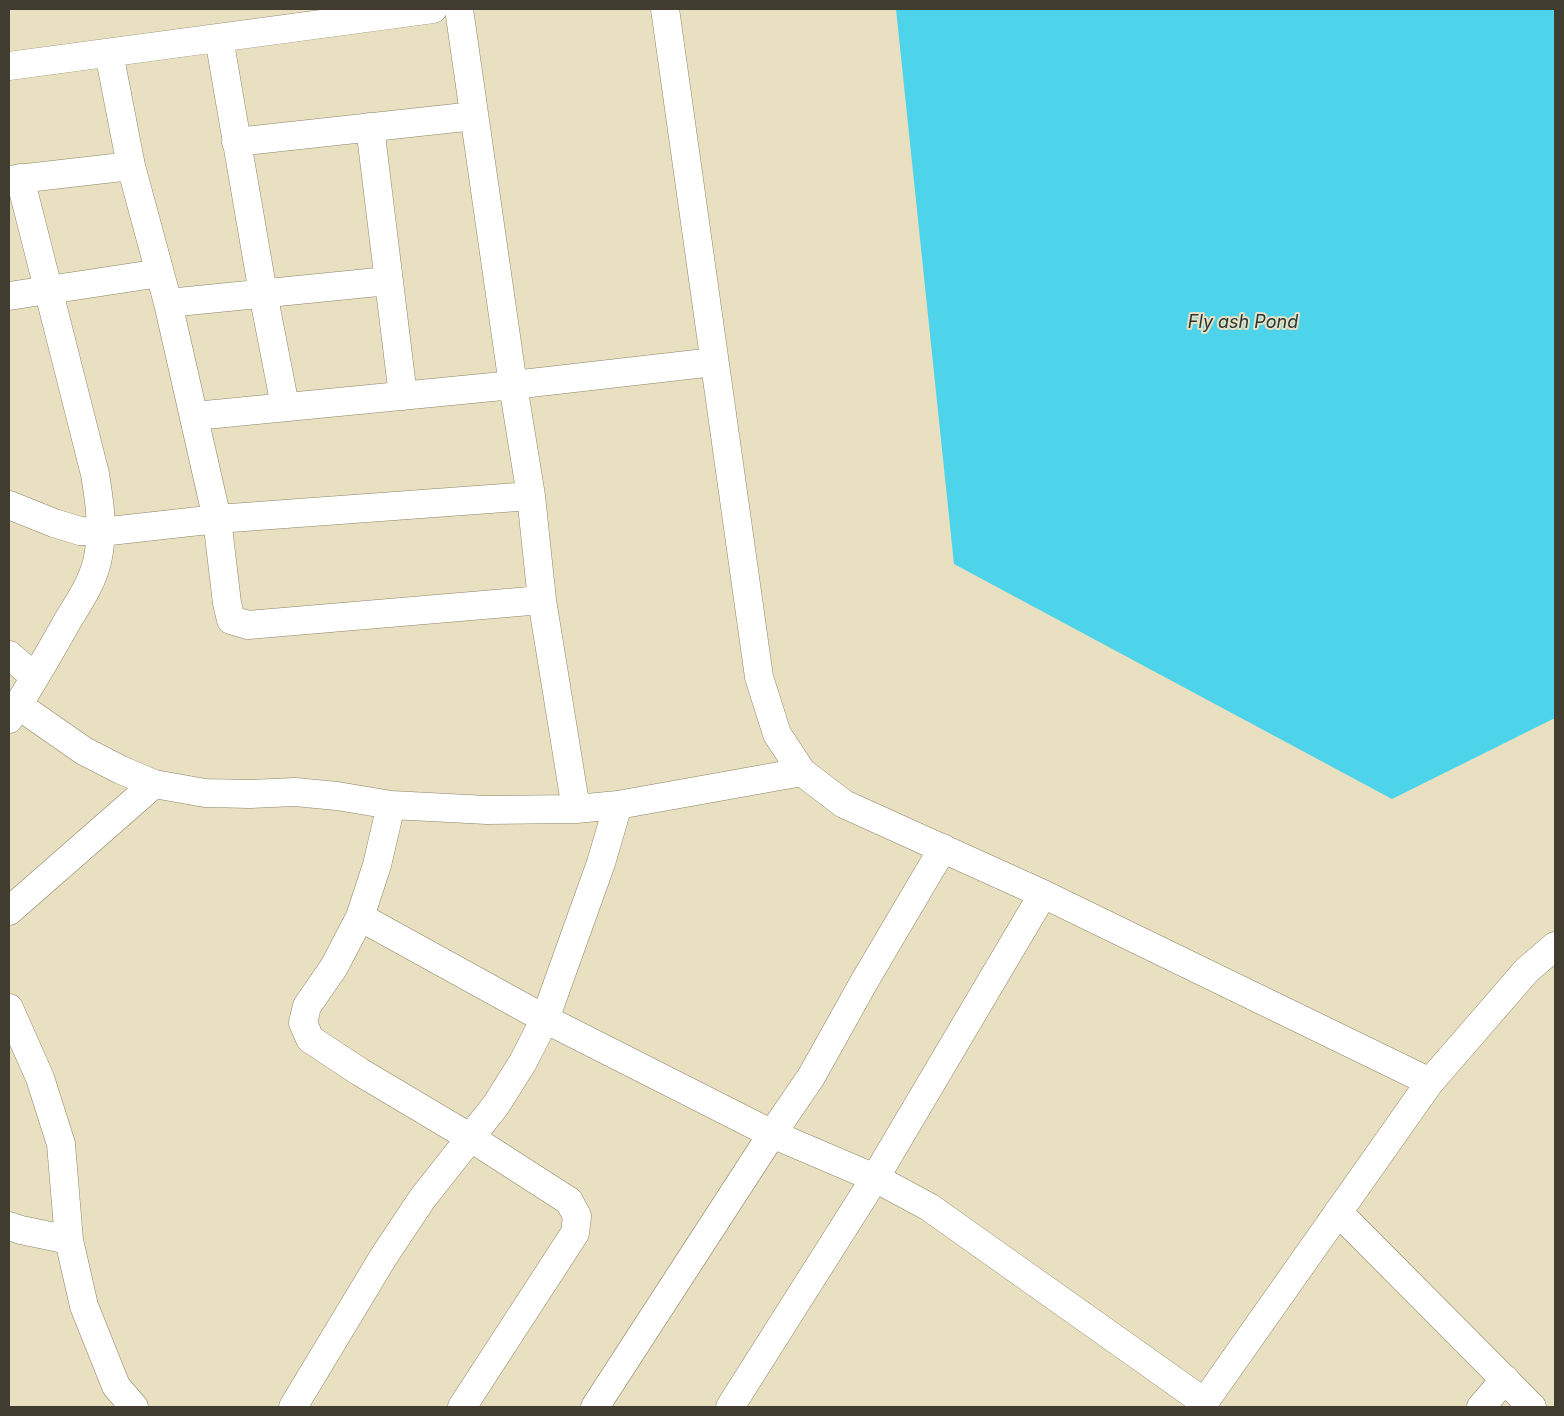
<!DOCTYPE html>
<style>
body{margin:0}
#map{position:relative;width:1564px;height:1416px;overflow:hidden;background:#e8e0c0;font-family:Inter,sans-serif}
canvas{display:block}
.frame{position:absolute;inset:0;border:10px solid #403c2f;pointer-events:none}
</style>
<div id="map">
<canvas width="1564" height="1416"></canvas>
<div class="frame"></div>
</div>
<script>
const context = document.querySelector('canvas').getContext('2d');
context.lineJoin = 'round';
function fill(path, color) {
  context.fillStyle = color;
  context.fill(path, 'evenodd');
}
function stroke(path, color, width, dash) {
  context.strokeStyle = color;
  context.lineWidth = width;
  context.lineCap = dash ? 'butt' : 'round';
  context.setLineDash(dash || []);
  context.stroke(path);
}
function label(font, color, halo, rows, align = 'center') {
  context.font = font + ' Inter,sans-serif';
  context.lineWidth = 4;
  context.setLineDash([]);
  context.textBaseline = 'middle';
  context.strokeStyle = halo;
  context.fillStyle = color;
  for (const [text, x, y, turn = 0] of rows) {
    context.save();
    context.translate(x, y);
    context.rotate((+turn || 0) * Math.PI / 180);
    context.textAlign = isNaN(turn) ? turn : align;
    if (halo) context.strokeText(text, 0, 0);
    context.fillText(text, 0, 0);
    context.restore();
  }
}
const water = new Path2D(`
 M896 9H1555V718L1392 799 954 564Z`);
const minor = new Path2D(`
 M459 9 513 385 531 496 542 600 576 809
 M665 9 759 677 777 734 802 772 844 804 1043 894 1430 1082
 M219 38 263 293 285 406
 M109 53 131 166 168 303 217 519 227 603 231 620 248 625 542 600
 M9 66 433 9
 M370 127 403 396
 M236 142 474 116
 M9 180 131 166
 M9 296 160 273
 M168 303 388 281
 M195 416 513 385 714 362
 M9 505 54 523 80 531 101 532 217 519 531 496
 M9 655 35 677
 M18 705 84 751 121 770 154 784 205 793 250 794 295 792 337 796 391 805 487 810 576 809 618 805 802 772
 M9 719C30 687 49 654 68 620 79 602 92 583 97 562 104 532 100 504 95 474L20 178
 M391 805 377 865 360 917 334 967 307 1006 303 1023 310 1039 360 1072 471 1138 569 1201 577 1216 575 1233 462 1407
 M9 911 154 784
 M360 917 545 1019 772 1134 875 1178 929 1207 1204 1402
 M9 1008 40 1078 61 1144 69 1240 84 1306 116 1386 134 1407
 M1338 1212 1532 1407
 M9 1226 21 1230 69 1240
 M293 1407 384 1256 422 1199 496 1105 523 1062 545 1019 601 863 618 805
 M595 1407 772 1134 811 1077 864 982 943 848
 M730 1407 875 1178 1043 894
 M1201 1407 1430 1082 1527 970 1555 946
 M1481 1407 1505 1379`);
const waterNames = [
 ["Fly ash Pond",1243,323]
];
fill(water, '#4dd3ea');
stroke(minor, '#8b8466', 29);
stroke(minor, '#fff', 28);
label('italic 18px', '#233a3e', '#e8e0c0', waterNames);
</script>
